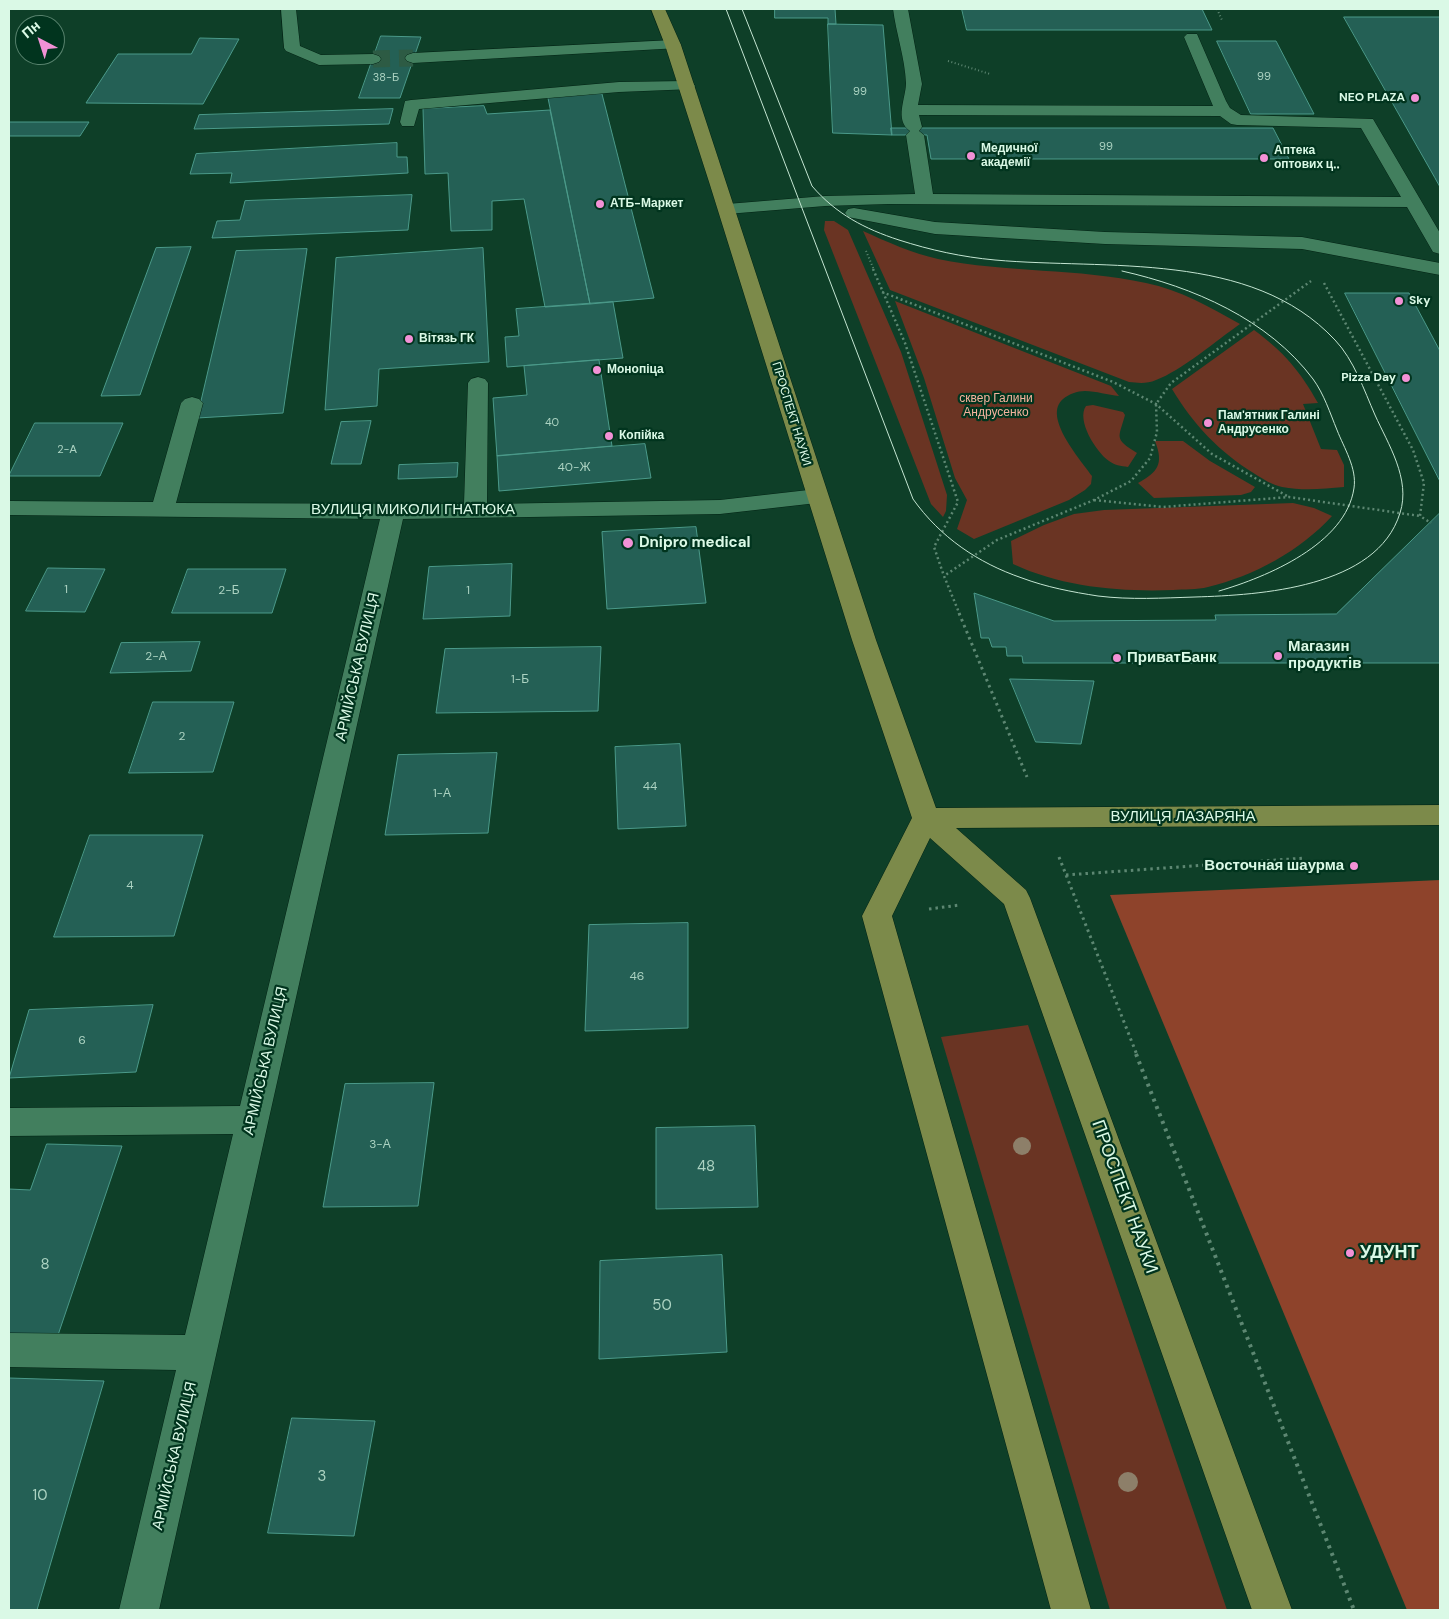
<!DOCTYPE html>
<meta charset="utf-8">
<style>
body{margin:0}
#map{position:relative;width:1449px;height:1619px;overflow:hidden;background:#0e3f28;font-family:"DM Sans",sans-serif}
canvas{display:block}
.frame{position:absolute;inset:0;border:10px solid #daf9e6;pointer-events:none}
.north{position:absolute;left:15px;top:15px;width:50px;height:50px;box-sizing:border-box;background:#01341e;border:1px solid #58836e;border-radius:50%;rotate:320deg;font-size:14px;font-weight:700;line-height:20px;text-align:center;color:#daf9e6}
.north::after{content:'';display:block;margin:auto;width:18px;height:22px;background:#f291d6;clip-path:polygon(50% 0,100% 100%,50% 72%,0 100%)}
</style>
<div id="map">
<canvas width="1449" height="1619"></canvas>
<div class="frame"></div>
<div class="north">Пн</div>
</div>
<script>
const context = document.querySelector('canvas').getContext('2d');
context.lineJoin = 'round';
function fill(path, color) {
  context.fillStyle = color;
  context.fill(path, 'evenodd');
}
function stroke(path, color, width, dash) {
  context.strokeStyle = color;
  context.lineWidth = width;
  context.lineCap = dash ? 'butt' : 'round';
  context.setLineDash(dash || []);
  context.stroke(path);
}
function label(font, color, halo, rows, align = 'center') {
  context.font = font + ' "DM Sans",sans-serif';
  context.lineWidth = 4.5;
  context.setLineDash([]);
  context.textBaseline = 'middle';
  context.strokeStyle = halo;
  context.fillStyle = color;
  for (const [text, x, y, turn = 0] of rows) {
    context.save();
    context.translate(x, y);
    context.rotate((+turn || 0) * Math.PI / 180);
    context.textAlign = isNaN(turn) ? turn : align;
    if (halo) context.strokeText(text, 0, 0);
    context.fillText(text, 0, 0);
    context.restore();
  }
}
const green = new Path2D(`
 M825 221H834L848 230 901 352 947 495 946 511 943 517 931 504 824 230Z
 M863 231C887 242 912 253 938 259 1007 273 1078 268 1146 283 1180 290 1210 307 1240 324 1217 340 1181 371 1156 380 1147 384 1138 383 1129 382L890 290Z
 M895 301 1111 386 1119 396C1108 395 1096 391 1085 391 1077 391 1069 394 1063 399 1042 417 1081 460 1092 476L1091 484 1085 490 1069 500 974 539 957 529 967 500 955 478 924 378Z
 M1254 330C1284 352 1300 371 1318 403L1303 404 1321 449 1337 450 1344 465V487C1323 489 1303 491 1282 487 1272 485 1263 479 1255 474 1219 452 1193 424 1172 389Z
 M1093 405 1123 412 1125 415C1119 438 1113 438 1137 453L1128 467C1121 466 1114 465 1109 461 1096 452 1076 420 1086 406Z
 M1155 441H1183L1210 461 1255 487 1251 492 1241 495 1154 498 1138 483C1158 472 1164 464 1155 441Z
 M1293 503 1314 508 1332 516C1300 551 1254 576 1208 587 1197 590 1184 589 1173 590 1120 592 1062 587 1013 564L1011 541 1044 525 1074 514 1104 510Z
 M1028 1025 1227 1610H1110L941 1037Z`);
const forest = new Path2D(`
 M1440 880V1610H1407L1110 895Z`);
const building = new Path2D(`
 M775 9H835L836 24H828V18H775Z
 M962 9H1202L1212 30H967Z
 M1344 17H1440V187L1435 178Z
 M828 24 883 25 892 135 833 133Z
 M381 36 421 37 400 98H359Z
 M200 38 239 39 203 104 86 103 118 54H191Z
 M1217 41H1276L1314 114H1251Z
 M602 94 654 298 590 304 548 98Z
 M484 106 487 114 550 110 590 304 545 307 524 199 492 201V230L451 231 448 173 425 174 423 109Z
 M393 109 389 124 194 129 199 115Z
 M9 122H89L80 136H9Z
 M891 128H1273L1289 159H931L927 135H892Z
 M397 143V157H407L408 173 230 183 232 173 190 174 196 154Z
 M412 195 408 230 212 238 217 221 240 220 245 201Z
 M191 247 140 395 101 396 156 248Z
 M483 248 489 362 379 369 377 406 325 410 336 258Z
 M307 249 283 413 197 418 236 251Z
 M1345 293H1409L1440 351V481Z
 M613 302 623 358 507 367 505 337 519 336 516 309Z
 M599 360 612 446 497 456 493 398 527 395 524 366Z
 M371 421 361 464H331L341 422Z
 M35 423H123L100 476H9Z
 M645 444 651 478 499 491 497 456Z
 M458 463 457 477 398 479 399 465Z
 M1440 513V663H1023L1022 656H1007L1006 647H992L989 638H981L974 593 1054 621 1216 620 1215 615 1336 614Z
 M696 527 706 603 607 609 602 532Z
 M512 564 510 616 423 619 429 567Z
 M48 568 105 569 85 612 26 611Z
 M188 569H286L272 613H172Z
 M200 642 191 671 110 673 121 643Z
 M601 647 598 711 436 713 445 649Z
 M1010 679 1094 681 1081 744 1036 742Z
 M153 702H234L213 772 129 773Z
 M680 744 686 826 618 829 615 747Z
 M497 753 488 833 385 835 398 755Z
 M90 835H203L174 936 54 937Z
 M688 923V1028L585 1031 589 925Z
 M153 1005 136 1072 9 1078 29 1010Z
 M434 1083 418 1206 323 1207 345 1084Z
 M755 1126 758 1207 656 1209V1128Z
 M47 1144 122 1146 56 1341 9 1340V1189L30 1190Z
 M722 1255 727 1352 599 1359 600 1261Z
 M9 1378 104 1381 37 1610H9Z
 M292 1418 375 1421 354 1536 268 1533Z`);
const minorTunnel = new Path2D(`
 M373 59 413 58`);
const pathFar3 = new Path2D(`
 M1217 9 1222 20
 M948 61 990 74
 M866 251 874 270`);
const pathFar2 = new Path2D(`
 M873 269 905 343 958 502 934 547 944 576
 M1324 283 1413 450 1424 483 1420 516 1431 523
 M882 292 1113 382 1156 404 1212 454 1289 497
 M1094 500 1163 507 1289 497 1420 516
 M960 615 944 576 997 540 1094 500 1131 481 1150 458 1157 432 1156 404 1171 383 1311 281`);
const pathFar1 = new Path2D(`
 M959 613 1027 777
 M1059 857 1137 1055
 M1066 875 1305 858
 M929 909 960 905`);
const path = new Path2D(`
 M1136 1054 1354 1610`);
const minor = new Path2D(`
 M281 9H296L300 46 321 55 373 54 379 56 381 59 379 62 373 64 319 65 286 51 284 48Z
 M893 9H908L922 84 918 105 1213 106 1184 37 1187 34H1197L1226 101 1230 108 1241 115 1373 119 1440 233V254L1433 252 1407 207 888 204 825 206 727 214 721 213 718 209 721 205 727 204 825 196 915 194 906 135 910 131C894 120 906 98 906 83 905 58 896 33 893 9ZM919 115 1220 116 1231 124 1237 125 1361 128 1401 197 933 194 924 135 919 131 922 127Z
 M673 40 679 42 681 45 679 48 413 63 407 61 405 58 407 55 413 53Z
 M687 81 693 83 695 86 693 89 619 92 419 109 414 126H402L400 122 405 101 411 100 619 82Z
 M854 208 935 222 1105 232 1302 237 1440 263V275L1302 249 1105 244 935 234 848 217 845 213 848 209Z
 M478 377 485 379 488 383 487 504 720 500 817 489 825 491 828 496 825 501 817 503 720 514 403 519 159 1610H119L176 1370 9 1367V1333L185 1335 233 1134 9 1136V1108L240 1106 380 519 9 515V501L153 502 181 403 185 399 192 397 199 399 203 403 176 503 464 504 468 383 471 379Z`);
const major = new Path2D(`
 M651 9H665L681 45 876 640 936 808 1440 805V825L956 828 1026 890 1030 898 1292 1610H1252L1004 904 930 838 892 916 1091 1610H1051L862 916 912 818 852 640 710 185 665 45Z`);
const tram = new Path2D(`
 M726 9 913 499C940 537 978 563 1022 578 1046 587 1072 592 1098 596 1130 600 1163 598 1195 597 1260 595 1377 588 1400 513 1411 479 1388 444 1375 415 1364 390 1354 360 1335 340 1251 250 1106 270 995 260 962 257 930 250 899 240 865 229 836 214 812 186L742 9
 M1122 271C1193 287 1268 319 1313 379 1324 394 1330 413 1337 430 1344 448 1357 468 1354 488 1346 544 1267 577 1219 591`);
const trees = [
 [1022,1146,9],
 [1128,1482,10]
];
const markers = [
 [1415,98,5,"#f291d6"],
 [971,156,5,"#f291d6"],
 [1264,158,5,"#f291d6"],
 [600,204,5,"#f291d6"],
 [1399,301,5,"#f291d6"],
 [409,339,5,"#f291d6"],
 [597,370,5,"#f291d6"],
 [1406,378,5,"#f291d6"],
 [1208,423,5,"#f291d6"],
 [609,436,5,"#f291d6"],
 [628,543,6,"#f291d6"],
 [1278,656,5,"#f291d6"],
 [1117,658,5,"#f291d6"],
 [1354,866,5,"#f291d6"],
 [1350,1253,5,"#f291d6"]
];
const farNumbernames = [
 ["99",1264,77],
 ["38-Б",386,78],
 ["99",860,92],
 ["99",1106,147],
 ["40",552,423],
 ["2-А",67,450]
];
const farPoinames = [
 ["NEO PLAZA",1405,98,"right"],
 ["Медичної",981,149],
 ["академії",981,163],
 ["Аптека",1274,151],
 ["оптових ц‥",1274,165],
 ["АТБ-Маркет",610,204],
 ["Sky",1409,301],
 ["Вітязь ГК",419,339],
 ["Монопіца",607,370],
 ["Pizza Day",1396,378,"right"],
 ["Пам'ятник Галині",1218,416],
 ["Андрусенко",1218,430],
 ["Копійка",619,436]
];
const farParknames = [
 ["сквер Галини",996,399],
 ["Андрусенко",996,413]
];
const farStreetnames = [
 ["ПРОСПЕКТ НАУКИ",791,414,73]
];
const numberNames = [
 ["40-Ж",574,468],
 ["1",66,590],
 ["2-Б",229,591],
 ["1",468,591],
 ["2-А",156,657],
 ["1-Б",520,680],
 ["2",182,737],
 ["44",650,787],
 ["1-А",442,794],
 ["4",130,886],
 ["46",637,977],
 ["6",82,1041],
 ["3-А",380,1145]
];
const streetNames = [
 ["ВУЛИЦЯ МИКОЛИ ГНАТЮКА",413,510],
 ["АРМІЙСЬКА ВУЛИЦЯ",358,667,-77],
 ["ВУЛИЦЯ ЛАЗАРЯНА",1183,817],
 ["АРМІЙСЬКА ВУЛИЦЯ",266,1061,-77],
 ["АРМІЙСЬКА ВУЛИЦЯ",175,1456,-77]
];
const poiNames = [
 ["Dnipro medical",639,543],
 ["Магазин",1288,647],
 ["продуктів",1288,664],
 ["ПриватБанк",1127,658],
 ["Восточная шаурма",1344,866,"right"]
];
const nearNumbernames = [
 ["48",706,1167],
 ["8",45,1265],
 ["50",662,1306],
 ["3",322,1477],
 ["10",40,1496]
];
const nearStreetnames = [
 ["ПРОСПЕКТ НАУКИ",1124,1197,70]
];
const nearPoinames = [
 ["УДУНТ",1360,1253]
];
fill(green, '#6a3423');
fill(forest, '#8e432b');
fill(building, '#246055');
stroke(building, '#4b9a8a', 1);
stroke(minorTunnel, '#2d5b44', 17, [17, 9]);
stroke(minor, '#032314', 1);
stroke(major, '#032314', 1);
stroke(pathFar3, '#5d8772', 2, [1, 2.5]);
stroke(pathFar2, '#5d8772', 2.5, [2, 3]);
stroke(pathFar1, '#5d8772', 3, [2.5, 4]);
stroke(path, '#5d8772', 4, [3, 5]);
fill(minor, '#427f5e');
fill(major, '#7c8a4a');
stroke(tram, '#c4e5d2', 1);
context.fillStyle = '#8d7f69';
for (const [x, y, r] of trees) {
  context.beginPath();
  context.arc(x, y, r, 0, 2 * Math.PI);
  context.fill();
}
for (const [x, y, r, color] of markers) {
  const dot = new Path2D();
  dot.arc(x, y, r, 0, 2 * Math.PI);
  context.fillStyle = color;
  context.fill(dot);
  stroke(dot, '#01341e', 2);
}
label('11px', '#acd3c2', null, farNumbernames);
label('bold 12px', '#daf9e6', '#01341e', farPoinames, 'left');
label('12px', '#f5b39e', '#01341e', farParknames);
label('12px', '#daf9e6', '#01341e', farStreetnames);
label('12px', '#acd3c2', null, numberNames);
label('15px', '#daf9e6', '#01341e', streetNames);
label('bold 15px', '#daf9e6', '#01341e', poiNames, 'left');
label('15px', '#acd3c2', null, nearNumbernames);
label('18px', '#daf9e6', '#01341e', nearStreetnames);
label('bold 18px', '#daf9e6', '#01341e', nearPoinames, 'left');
</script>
